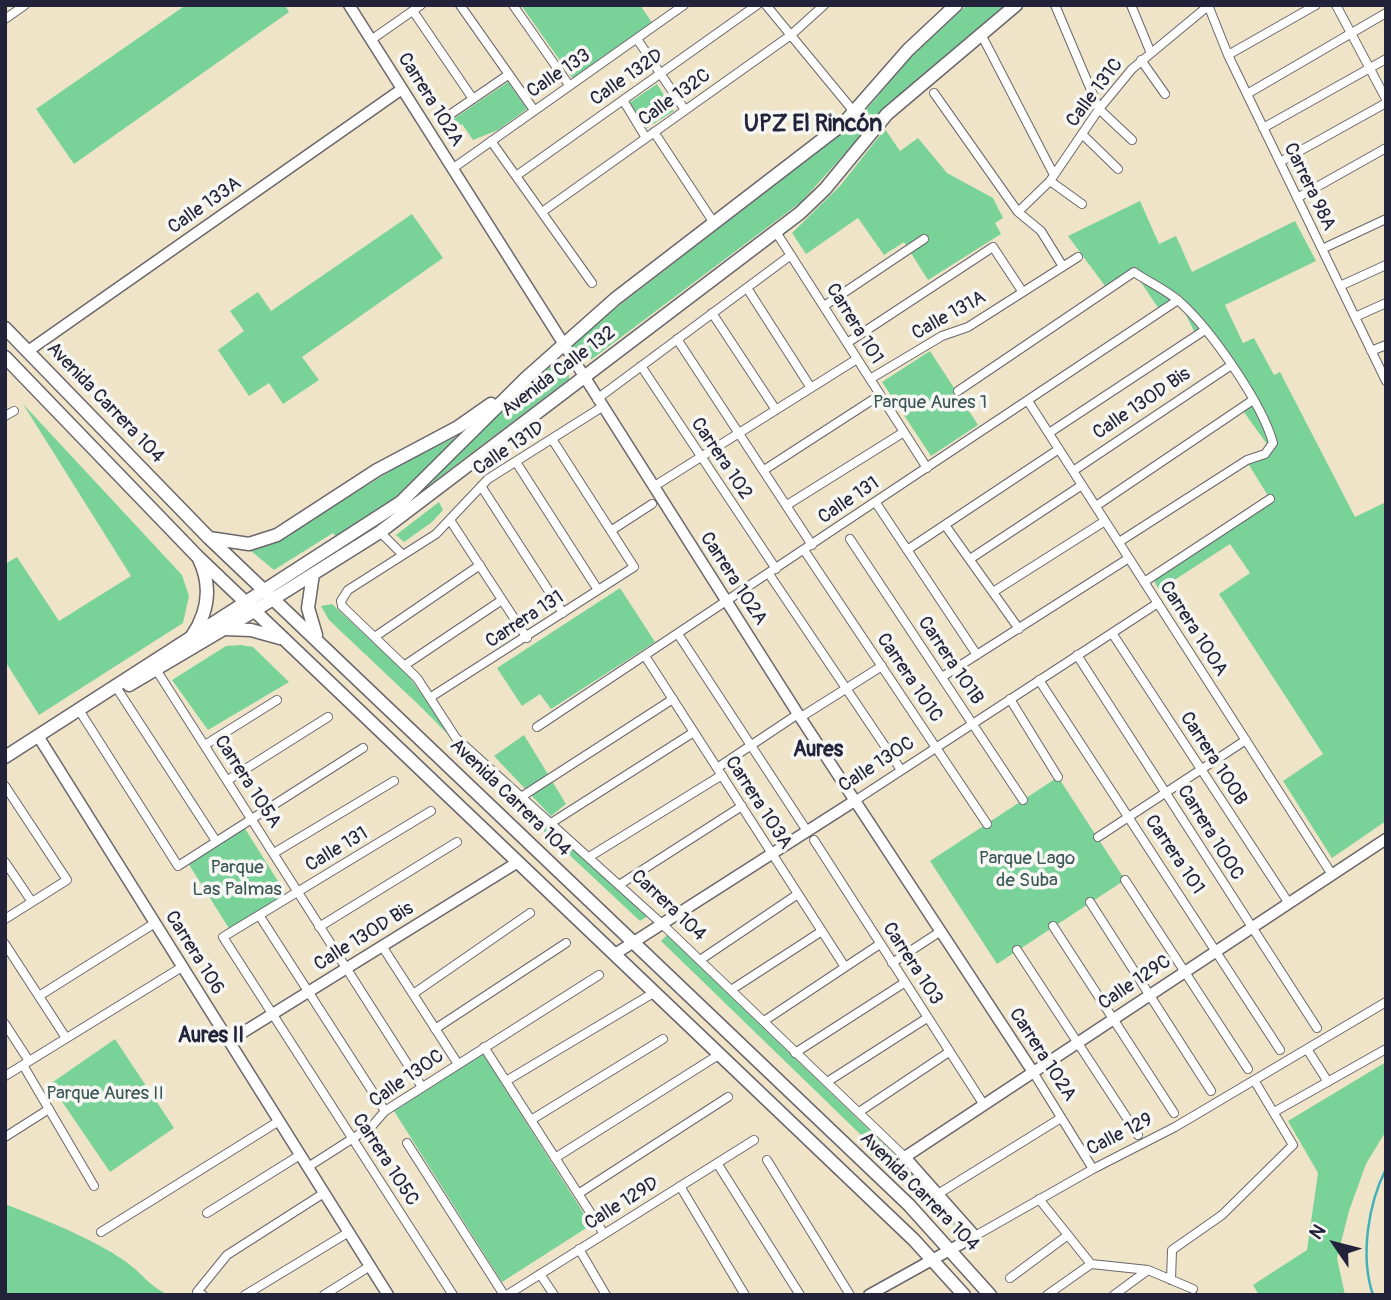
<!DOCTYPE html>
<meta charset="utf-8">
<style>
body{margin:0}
#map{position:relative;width:1391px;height:1300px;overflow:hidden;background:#efe4c8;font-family:Pangolin,sans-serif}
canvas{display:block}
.frame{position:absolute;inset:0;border:7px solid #22223b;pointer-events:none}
.north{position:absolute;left:1300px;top:1209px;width:70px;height:70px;-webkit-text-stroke:5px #f6f6f2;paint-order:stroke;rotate:305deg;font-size:19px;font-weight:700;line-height:28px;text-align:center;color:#22223b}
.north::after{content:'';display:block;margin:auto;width:24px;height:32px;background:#22223b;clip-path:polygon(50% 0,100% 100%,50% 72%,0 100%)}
</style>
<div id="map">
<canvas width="1391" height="1300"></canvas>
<div class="frame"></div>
<div class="north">N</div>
</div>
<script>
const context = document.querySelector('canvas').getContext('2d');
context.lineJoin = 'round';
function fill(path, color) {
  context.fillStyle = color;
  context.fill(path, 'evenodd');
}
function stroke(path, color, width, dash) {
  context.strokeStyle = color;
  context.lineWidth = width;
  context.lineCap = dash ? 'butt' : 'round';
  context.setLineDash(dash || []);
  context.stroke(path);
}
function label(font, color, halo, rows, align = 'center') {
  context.font = font + ' Pangolin,sans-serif';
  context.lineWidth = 7;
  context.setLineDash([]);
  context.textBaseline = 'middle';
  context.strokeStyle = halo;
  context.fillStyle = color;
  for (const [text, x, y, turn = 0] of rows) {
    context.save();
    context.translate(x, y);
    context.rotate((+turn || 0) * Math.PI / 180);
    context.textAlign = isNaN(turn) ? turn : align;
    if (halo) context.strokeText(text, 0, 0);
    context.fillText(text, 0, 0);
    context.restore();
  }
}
const green = new Path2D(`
 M186 5H285L289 12 74 164 36 109Z
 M521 5H640L653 24 573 79Z
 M967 5H1005L888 106 801 202 592 359C582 359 575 354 572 344L576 339 855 123 912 56Z
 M508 82 527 109 498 130 473 140 462 124 447 134 443 126Z
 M657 84 674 111 647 128 629 103Z
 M885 129 900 151 918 138 947 173 993 198 1003 218 995 223 1001 234 928 280 904 242 884 255 858 218 806 254 792 233 840 186Z
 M1140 201 1159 244 1176 236 1192 272 1295 221 1316 261 1225 305 1243 343 1254 338 1274 375 1280 372 1355 517 1386 502V821L1332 858 1283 781 1323 754 1219 594 1250 573 1230 544 1159 590 1152 577 1270 499 1244 457 1269 447 1241 408 1253 400 1205 330 1196 335 1179 301 1161 312 1134 272 1108 290 1068 236Z
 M412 214 443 258 302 357 319 380 283 404 269 383 249 396 218 350 244 331 230 311 258 292 271 311Z
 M930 351 978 425 931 456 882 382Z
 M559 361 569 369V379L416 495C438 472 536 364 559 361Z
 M23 404 182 575 189 596 183 623 39 715 5 661V564L17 557 59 621 131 576Z
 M460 435 400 495 337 538 333 533 274 570 251 551 292 532 403 463Z
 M439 502 443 510 432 522 404 542 396 535Z
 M620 588 655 642 551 709 540 694 522 706 497 668Z
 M332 604 408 675 447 730 515 798 648 916 640 921 532 820 422 708 329 620 321 606Z
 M241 645 253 647 289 682 208 730 172 680 226 646Z
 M524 735 566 804 551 816 494 756Z
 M1058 777 1125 880 997 964 930 861Z
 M244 827 286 894 230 930 188 863Z
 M667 935 887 1147 958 1223 955 1226 661 941Z
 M115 1039 174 1128 110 1172 50 1084Z
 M483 1054 591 1225 502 1282 394 1111Z
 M1386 1062V1131L1366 1164 1349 1211 1337 1258 1345 1295H1259L1253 1285 1307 1250 1318 1173 1288 1121Z
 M5 1204C45 1220 90 1237 125 1261 143 1274 146 1283 168 1295H5Z`);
const stream = new Path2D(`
 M1373 1295C1360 1257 1368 1204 1386 1169`);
const minor = new Path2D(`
 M460 5 534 110
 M513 5 569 85
 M766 5 855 113
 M1055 5 1099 109 1132 140
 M1131 5 1150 51
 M1208 5 1228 55 1386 381
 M1336 5 1386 99
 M413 11 473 99
 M5 19 25 5
 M981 34 1054 175
 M637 39 685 110
 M371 40 421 5
 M1228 55 1316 5
 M1141 60 1165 94
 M934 93 1018 212 1041 231 1062 265
 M1247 94 1386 13
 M623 100 646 138
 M442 120 508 75
 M1263 128 1386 59
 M654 132 714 223
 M1082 134 1118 169
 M491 141 592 283
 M1280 162 1386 103
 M452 169 684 5
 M516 176 757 5
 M1050 181 1082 204
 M1297 198 1386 148
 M542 212 791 35 824 5
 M1018 212 1050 181 1099 109 1132 69 1208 6
 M776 232 927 468
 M1322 249 1386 219
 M1340 286 1386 265
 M747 288 811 388
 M824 306 924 239
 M712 313 776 410
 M1355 317 1386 303
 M677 339 812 545
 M847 343 993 247 1022 291
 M1371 351 1386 345
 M641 366 776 569
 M870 379 942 336 968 327 1078 257
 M958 391 1134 272C1148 282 1167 290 1180 302 1211 330 1262 403 1273 443L1265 454 1247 460 1119 542
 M597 399 791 255
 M1028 401 1331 873
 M602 407 488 479 436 534 348 590 341 601 342 606 417 678 456 738 662 924 905 1157
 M5 416 14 411
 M1049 433 1205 330
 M516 462 598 590
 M764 470 880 395
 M1073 471 1230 366
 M481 486 563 613
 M653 487 857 359
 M876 503 977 655
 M787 505 904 432
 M1096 506 1253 400
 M450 520 527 638
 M945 525 1019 629
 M612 530 652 504
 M380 532 403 555
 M850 539 1023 800
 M804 550 987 824
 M907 550 1059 449
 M970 559 1082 485
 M769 574 901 770
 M1144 582 1270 499
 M993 592 1105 521
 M1112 633 1288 902
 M678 634 807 831
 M376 636 480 565
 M1077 655 1317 1028
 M645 656 845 967
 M405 665 502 600
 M157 671 422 1087
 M942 677 1129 558
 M1039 680 1280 1050
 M118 690 216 841
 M431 697 634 567 552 439
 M1010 699 1058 777
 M79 710 178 866 363 748
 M801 717 882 666
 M537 727 1178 300
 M205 745 277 700
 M717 768 798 714
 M228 780 328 717
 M5 786 67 880 5 919
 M521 797 673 699
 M856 800 1158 603
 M431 811 223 937 453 1295
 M551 823 694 732
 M1098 837 1246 740
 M814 840 984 1105
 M274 853 394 781
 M589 857 722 775
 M5 862 32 902
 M1125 880 1248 1069
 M619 885 742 806
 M1090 902 1211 1091
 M259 915 385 1111
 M1053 926 1174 1113
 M319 927 457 842
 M5 944 66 1038
 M382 946 458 1064
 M1017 950 1138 1135
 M700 960 798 894
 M892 963 941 931
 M731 990 822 931
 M413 994 530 913
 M39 996 155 923
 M764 1021 880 944
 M5 1024 29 1061
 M435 1029 566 943
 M484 1047 604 1234
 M1307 1049 1328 1082
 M795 1053 904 983
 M23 1065 94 1186
 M1033 1072 1093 1169
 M5 1076 182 967
 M506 1081 655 992
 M827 1082 927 1018
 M859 1112 949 1052
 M1274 1112 1386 1049
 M531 1120 663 1039
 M5 1137 49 1109
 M407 1143 504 1295
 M555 1158 720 1054
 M767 1160 850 1295
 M717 1163 800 1295
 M308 1167 372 1126 385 1111 599 975
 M680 1186 745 1295
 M578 1194 728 1097
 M938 1194 1061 1118
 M1039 1199 1091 1264
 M207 1213 300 1155
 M101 1232 279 1121
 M975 1236 1093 1169 1175 1127 1386 1002
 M579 1249 606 1295
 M1091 1264 1148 1270 1193 1289
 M540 1274 554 1295
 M1010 1278 1068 1235
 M1171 1280 1172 1250 1222 1215 1293 1145 1254 1080
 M203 1295 197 1292 227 1255 324 1193
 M245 1295 349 1232
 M324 1295 370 1266
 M507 1295 754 1140
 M1047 1295 1091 1264
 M1114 1295 1148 1270`);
const tertiary = new Path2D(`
 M349 5 798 714 1033 1072
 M28 351 402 89
 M38 736 388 1295
 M615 954 856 800
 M229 1041 518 862
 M869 1295 975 1236 905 1157 1386 839`);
const secondary = new Path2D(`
 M129 685 254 611
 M5 757 246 602`);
const primary = new Path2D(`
 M5 328 209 538 909 1205 990 1295
 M5 357 197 556 914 1240 964 1295
 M209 538 249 544 277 535 377 470 458 427 491 404
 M313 574 308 608 316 635
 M246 602 401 502 526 378 615 299 844 123 908 50 956 5
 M254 611 380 532 800 213 825 189 887 114 1016 5
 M225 629 251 630 280 638
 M192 636C209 611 212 586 199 559`);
const streetNames = [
 ["Calle 133",559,74,-34],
 ["Calle 132D",627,78,-35],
 ["Calle 131C",1095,93,-53],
 ["Calle 132C",675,98,-36],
 ["Carrera 102A",430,100,58],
 ["Carrera 98A",1309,187,64],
 ["Calle 133A",205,206,-35],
 ["Calle 131A",949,316,-29],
 ["Carrera 101",854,324,58],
 ["Avenida Calle 132",559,372,-37],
 ["Avenida Carrera 104",105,403,46],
 ["Calle 130D Bis",1142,404,-34],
 ["Calle 131D",509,449,-34],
 ["Carrera 102",721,459,56],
 ["Calle 131",849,501,-34],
 ["Carrera 102A",733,579,57],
 ["Carrera 131",525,620,-33],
 ["Carrera 100A",1193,629,57],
 ["Carrera 101B",950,661,56],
 ["Carrera 101C",909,678,56],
 ["Carrera 100B",1213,759,57],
 ["Calle 130C",877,765,-33],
 ["Carrera 105A",247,782,57],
 ["Avenida Carrera 104",510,798,44],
 ["Carrera 103A",758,803,57],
 ["Carrera 100C",1210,833,58],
 ["Calle 131",337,850,-31],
 ["Carrera 101",1174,855,56],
 ["Carrera 104",668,906,43],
 ["Calle 130D Bis",364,937,-32],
 ["Carrera 106",194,953,58],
 ["Carrera 103",912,964,57],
 ["Calle 129C",1135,983,-34],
 ["Carrera 102A",1042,1055,57],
 ["Calle 130C",407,1079,-35],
 ["Calle 129",1120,1135,-27],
 ["Carrera 105C",385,1160,57],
 ["Avenida Carrera 104",919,1192,45],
 ["Calle 129D",622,1204,-32]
];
const parkNames = [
 ["Parque Aures 1",930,403],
 ["Parque Lago",1027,859],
 ["de Suba",1027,881],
 ["Parque",237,868],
 ["Las Palmas",237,890],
 ["Parque Aures II",105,1094]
];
const neighbourhoodNames = [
 ["Aures",818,751],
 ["Aures II",211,1037]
];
const quarterNames = [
 ["UPZ El Rincón",813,125]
];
fill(green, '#79d399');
stroke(stream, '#41b1bb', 2.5);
stroke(minor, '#6a666c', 10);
stroke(tertiary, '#6a666c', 13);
stroke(secondary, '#6a666c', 15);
stroke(primary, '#6a666c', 15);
stroke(minor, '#fff', 8);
stroke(tertiary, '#fff', 10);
stroke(secondary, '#fff', 12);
stroke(primary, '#fff', 12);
label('19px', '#22223b', '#f6f6f2', streetNames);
label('19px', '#3c5757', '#f6f6f2', parkNames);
label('bold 21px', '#22223b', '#f6f6f2', neighbourhoodNames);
label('bold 23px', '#22223b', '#f6f6f2', quarterNames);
</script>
